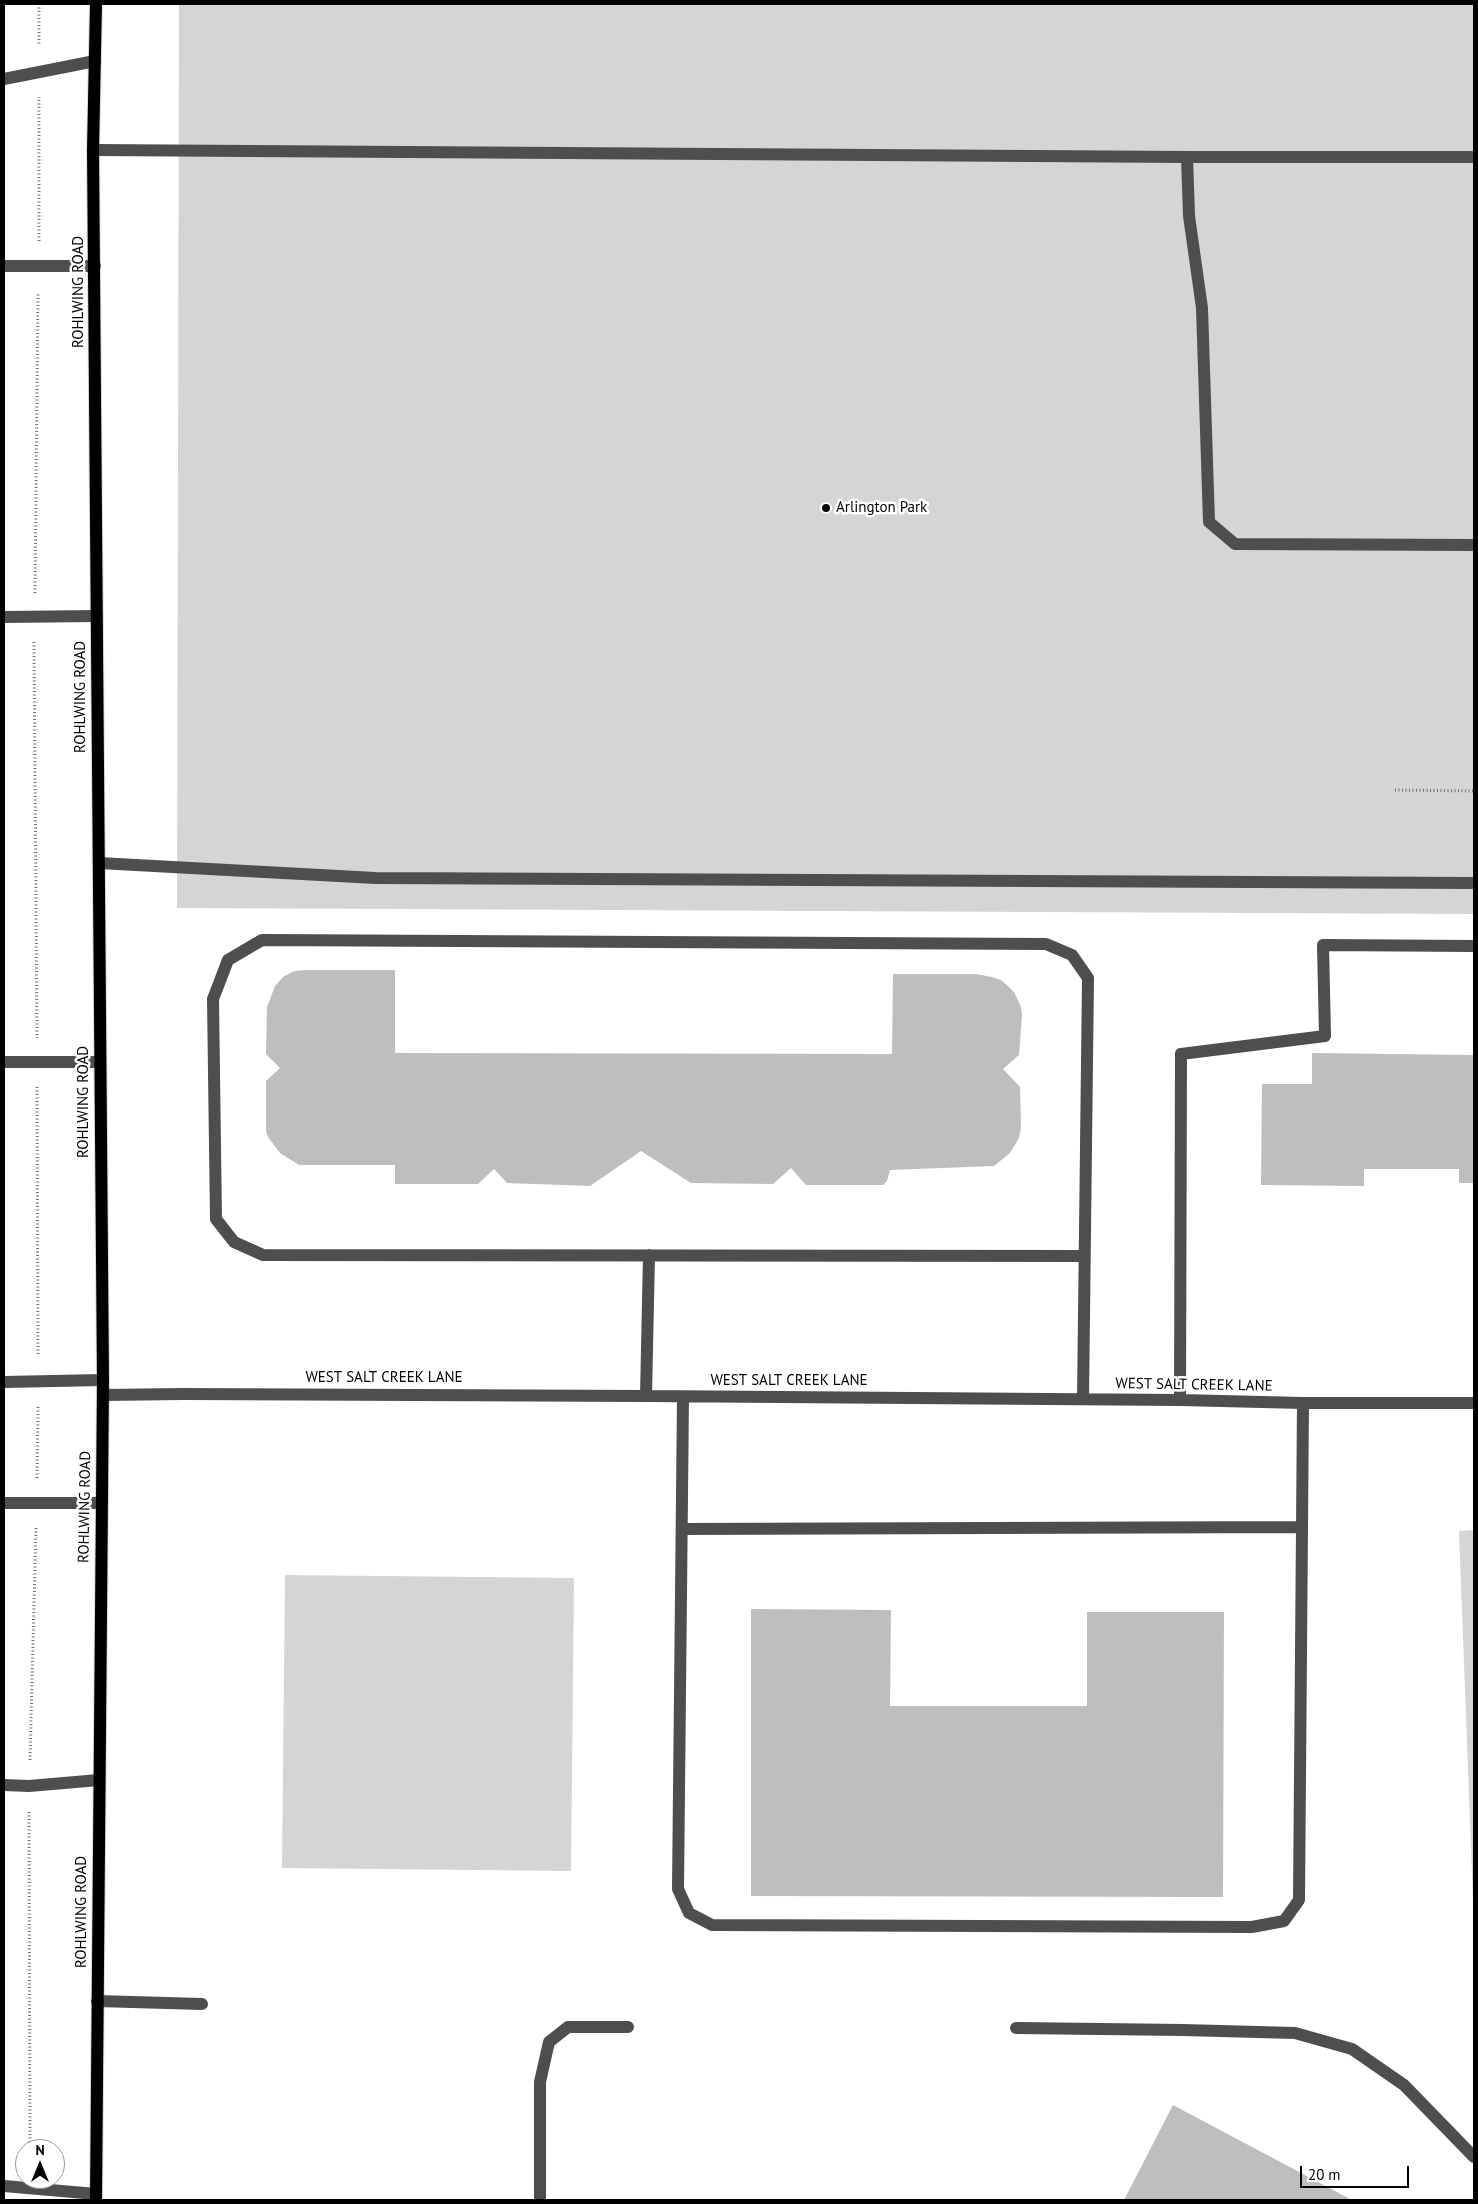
<!DOCTYPE html>
<style>
body{margin:0}
#map{position:relative;width:1478px;height:2204px;overflow:hidden;background:#fff;font-family:"PT Sans",sans-serif}
canvas{display:block}
.frame{position:absolute;inset:0;border:5px solid #000;pointer-events:none}
.north{position:absolute;left:15px;top:2139px;width:50px;height:50px;box-sizing:border-box;background:#fff;border:1px solid #999;border-radius:50%;rotate:0deg;font-size:14px;font-weight:700;line-height:20px;text-align:center;color:#000}
.north::after{content:'';display:block;margin:auto;width:18px;height:22px;background:#000;clip-path:polygon(50% 0,100% 100%,50% 72%,0 100%)}
.scale{position:absolute;left:1300px;top:2166px;width:109px;height:22px;box-sizing:border-box;border:2px solid #000;border-top:0;padding-left:6px;font-size:15px;line-height:18px;white-space:nowrap;color:#000;-webkit-text-stroke:4px #fff;paint-order:stroke}
</style>
<div id="map">
<canvas width="1478" height="2204"></canvas>
<div class="frame"></div>
<div class="north">N</div>
<div class="scale">20 m</div>
</div>
<script>
const context = document.querySelector('canvas').getContext('2d');
context.lineJoin = 'round';
function fill(path, color) {
  context.fillStyle = color;
  context.fill(path, 'evenodd');
}
function stroke(path, color, width, dash) {
  context.strokeStyle = color;
  context.lineWidth = width;
  context.lineCap = dash ? 'butt' : 'round';
  context.setLineDash(dash || []);
  context.stroke(path);
}
function label(font, color, halo, rows, align = 'center') {
  context.font = font + ' "PT Sans",sans-serif';
  context.lineWidth = 5;
  context.setLineDash([]);
  context.textBaseline = 'middle';
  context.strokeStyle = halo;
  context.fillStyle = color;
  for (const [text, x, y, turn = 0] of rows) {
    context.save();
    context.translate(x, y);
    context.rotate((+turn || 0) * Math.PI / 180);
    context.textAlign = isNaN(turn) ? turn : align;
    if (halo) context.strokeText(text, 0, 0);
    context.fillText(text, 0, 0);
    context.restore();
  }
}
const green = new Path2D(`
 M179 4H1474V914L177 908Z
 M1474 1530V1929L1459 1531Z
 M285 1575 574 1578 571 1871 282 1868Z`);
const building = new Path2D(`
 M307 970H395V1053L892 1054 893 974H976L992 977 1001 980 1008 986 1014 992 1021 1007 1022 1015 1019 1055 1003 1069 1020 1087 1021 1128 1019 1138 1010 1153 994 1166 890 1170 887 1181 883 1185H806L791 1168 773 1184 691 1183 641 1151 590 1186 507 1183 494 1169 478 1184H395V1165H299L280 1153 268 1137 266 1131V1081L280 1068 266 1054 267 1007 275 986 283 977 294 971Z
 M1312 1053 1474 1055V1183H1459V1169H1364V1186L1261 1185 1262 1084H1312Z
 M751 1609 891 1610 890 1706H1087V1612H1224L1223 1897 751 1896Z
 M1173 2105 1352 2200H1124Z`);
const path = new Path2D(`
 M39 4V46
 M39 241V97
 M35 593 38 292
 M34 642 37 1038
 M1395 790 1474 791
 M37 1087 38 1356
 M37 1478 38 1407
 M30 1760 36 1527
 M29 1812 30 2149`);
const minor = new Path2D(`
 M4 79 95 61
 M93 150 1187 157H1474
 M1187 157 1189 216 1202 308 1209 522 1235 544 1474 545
 M4 266H95
 M4 617 97 616
 M99 863 375 878 1474 883
 M4 1062H100
 M4 1382 103 1380
 M103 1395 183 1394 646 1396 1180 1400 1303 1403H1474
 M646 1396 649 1255
 M683 1397 678 1889 689 1913 712 1925 1252 1927 1284 1921 1299 1900 1303 1403
 M1083 1399 1088 978 1072 955 1046 944 262 940 228 960 213 999 216 1219 234 1242 263 1255 1084 1256
 M1180 1400 1181 1054 1325 1036 1323 945 1474 946
 M4 1503H101
 M683 1529 1301 1527
 M4 1785 29 1786 99 1780
 M97 2001 202 2004
 M1016 2028 1183 2030 1295 2033 1352 2049 1404 2085 1474 2157
 M4 2186 96 2194
 M540 2200V2082L549 2042 568 2027H628`);
const major = new Path2D(`
 M96 2200 103 1380 93 150 96 4`);
const markers = [
 [826,508,5,"#000"]
];
const streetNames = [
 ["ROHLWING ROAD",79,292,-90],
 ["ROHLWING ROAD",81,697,-90],
 ["ROHLWING ROAD",84,1102,-90],
 ["WEST SALT CREEK LANE",384,1378],
 ["WEST SALT CREEK LANE",789,1381],
 ["WEST SALT CREEK LANE",1194,1385,1],
 ["ROHLWING ROAD",85,1507,-89],
 ["ROHLWING ROAD",82,1912,-90]
];
const poiNames = [
 ["Arlington Park",836,508]
];
fill(green, '#d5d5d5');
fill(building, '#bebebe');
stroke(major, '#dbdbdb', 14);
stroke(path, '#707070', 3, [1, 2.5]);
stroke(minor, '#4e4e4e', 12);
stroke(major, '#000', 12);
for (const [x, y, r, color] of markers) {
  const dot = new Path2D();
  dot.arc(x, y, r, 0, 2 * Math.PI);
  context.fillStyle = color;
  context.fill(dot);
  stroke(dot, '#fff', 2);
}
label('15px', '#000', '#fff', streetNames);
label('15px', '#000', '#fff', poiNames, 'left');
</script>
